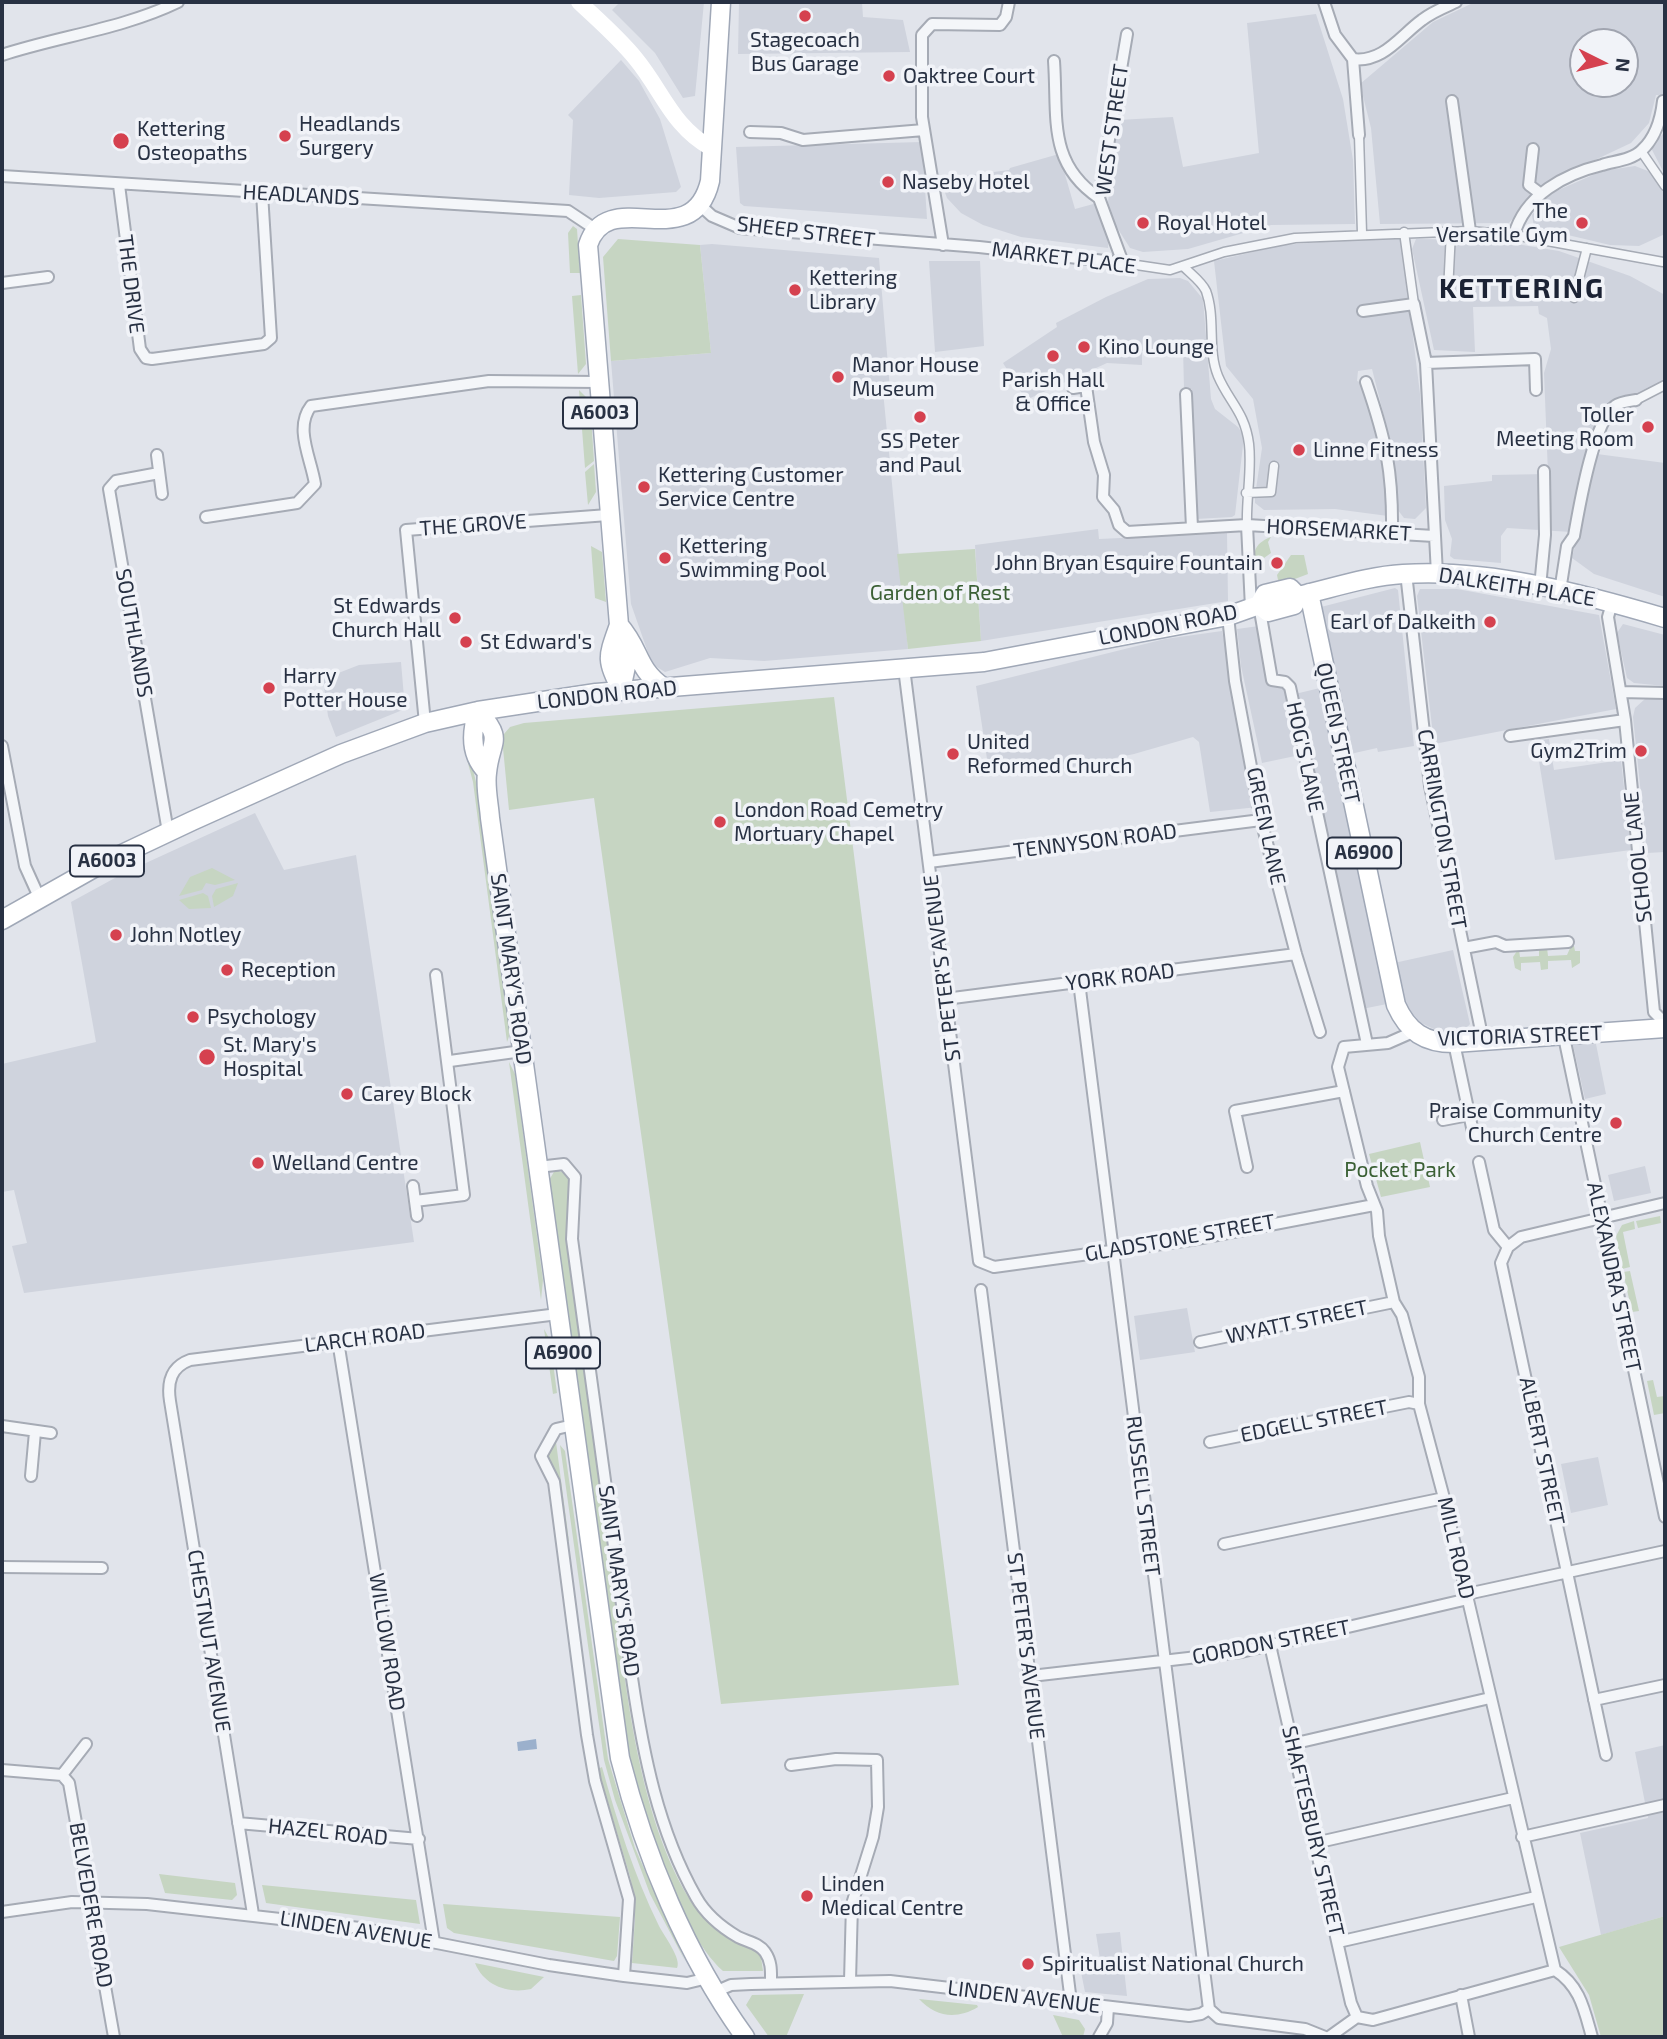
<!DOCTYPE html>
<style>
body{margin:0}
#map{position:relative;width:1667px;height:2039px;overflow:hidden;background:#e1e4eb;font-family:"Exo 2",sans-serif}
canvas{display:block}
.frame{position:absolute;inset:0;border:4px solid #283143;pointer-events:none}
.north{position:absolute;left:1569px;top:28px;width:70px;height:70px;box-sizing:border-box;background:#f1f3f8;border:2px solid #a1a5b0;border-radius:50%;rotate:96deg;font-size:19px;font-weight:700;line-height:28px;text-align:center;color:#283143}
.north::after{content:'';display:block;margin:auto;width:24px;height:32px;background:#d5414f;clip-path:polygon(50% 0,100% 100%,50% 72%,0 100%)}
</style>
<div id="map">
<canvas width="1667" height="2039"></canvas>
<div class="frame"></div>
<div class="north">N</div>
</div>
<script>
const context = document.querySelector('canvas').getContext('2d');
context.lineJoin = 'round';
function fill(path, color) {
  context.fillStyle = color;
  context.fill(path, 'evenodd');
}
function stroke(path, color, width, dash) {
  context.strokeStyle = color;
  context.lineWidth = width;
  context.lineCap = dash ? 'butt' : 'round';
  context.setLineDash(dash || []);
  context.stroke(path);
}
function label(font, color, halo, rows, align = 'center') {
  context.font = font + ' "Exo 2",sans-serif';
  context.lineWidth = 7;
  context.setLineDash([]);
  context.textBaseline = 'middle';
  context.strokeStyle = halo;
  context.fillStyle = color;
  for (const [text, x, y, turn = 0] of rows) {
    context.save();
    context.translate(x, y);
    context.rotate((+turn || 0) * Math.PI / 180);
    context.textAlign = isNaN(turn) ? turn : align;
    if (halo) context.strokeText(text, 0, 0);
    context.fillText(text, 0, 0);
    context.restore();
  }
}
const built = new Path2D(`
 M620 2H704L695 96 683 98 655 53 612 10Z
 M739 2H862L863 17 903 20 910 52 738 54Z
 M1475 2H1665V95H1656L1649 123 1631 143 1544 184 1509 223 1380 224 1371 128 1360 84 1433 22ZM1583 42H1625V84H1583Z
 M1316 14 1343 99 1353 160 1355 224 1271 225 1188 249 1143 252 1130 248 1116 226 1108 202 1118 120 1173 117 1183 167 1259 153 1247 23Z
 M621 60 639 81 660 119 681 187 676 192 599 198 569 195 573 120 568 115Z
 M1665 132V175L1650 146Z
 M922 142 927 219 744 206 740 203 736 147Z
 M1059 154 1075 209 1097 203 1109 228 1108 248 1021 237 983 225 961 213 947 198 940 179 1009 170 1010 168Z
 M1635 166 1648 171 1663 189 1665 234 1639 246 1610 245 1534 227 1532 215 1547 195 1602 171Z
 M1359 239H1401L1420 394 1426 508 1415 519 1404 518 1397 509 1393 452 1372 369 1358 371 1357 381 1363 383 1380 436 1389 495 1388 516 1335 509 1264 510 1255 503V496L1262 448 1253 399 1226 366 1214 261 1283 245Z
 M1416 239 1492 240 1559 251 1630 276 1665 295V379L1636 397 1611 402 1602 419 1571 532 1507 528 1501 536V563L1454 559 1450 556 1452 539 1445 520 1444 486 1492 481V475L1548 474 1544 373 1551 349 1547 318 1539 314 1538 306 1473 307 1475 352 1434 350 1412 249Z
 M712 244 879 258 890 389 883 391 908 649 764 661 710 658 665 672 652 664 631 604 611 361 711 353 700 245Z
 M929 261H980L984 346 935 352Z
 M1180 278 1188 281 1203 299 1211 399 1215 409 1238 427 1244 436 1235 515 1232 517 1196 519 1192 389H1184L1183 347 1142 351V365L1107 363 1026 400 1003 363 1057 327 1056 323 1106 297 1148 279Z
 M1597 454 1665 463V597L1594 574 1572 558Z
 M1098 529 1099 539 1227 533 1228 601 981 641 975 545Z
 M1395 588 1398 590 1414 746 1378 752 1377 748 1350 754 1320 611 1321 607Z
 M1420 589H1457L1599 615 1616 709 1434 744 1417 596Z
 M1623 624 1665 635V686L1634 683 1627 678 1617 633Z
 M1259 626 1268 682 1286 688 1300 755 1262 763 1241 666 1237 629Z
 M1222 631 1258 807 1210 812 1199 742 1193 737 1134 754 1063 769 1060 761 989 772 976 686 1165 639Z
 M401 662 405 709 336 737 328 716 323 679 359 665Z
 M1320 688 1387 1004 1362 1009 1295 694Z
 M1646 698H1665V852L1647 853 1633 717 1635 708Z
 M1541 737V740L1549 739 1554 770 1621 760 1631 850 1555 860 1538 755 1536 738Z
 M255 813 284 870 356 855 414 1242 24 1293 12 1246 27 1243 14 1190 2 1192V1064L96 1042 71 902 124 873Z
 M1453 950 1470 1024 1464 1031H1438L1415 1020 1409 1011 1394 963Z
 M1596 1044 1606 1094 1585 1099 1573 1045Z
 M1645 1166 1651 1193 1614 1201 1608 1175Z
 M1187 1308 1195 1352 1140 1360 1134 1316Z
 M1598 1457 1608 1505 1571 1513 1561 1464Z
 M1665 1745V1916L1601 1935 1580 1833 1648 1818 1635 1752Z
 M1120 1932 1127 1996 1085 1992 1079 1962 1100 1959 1096 1934Z`);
const green = new Path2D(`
 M573 226 577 229 580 273H570L568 233Z
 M618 239 700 245 711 353 611 361 603 257Z
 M581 295 586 364 578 374 572 296Z
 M579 390 590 401 594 461 585 468Z
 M594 464 596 492 588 505 585 472Z
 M1271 537 1268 542 1271 553 1264 558 1261 572 1254 573C1253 555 1252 544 1271 537Z
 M591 546 602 552 606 602 595 598Z
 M975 549 981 641 908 649 897 554Z
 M1291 555H1304L1308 574 1279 585 1277 575Z
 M834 697 959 1685 721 1704 594 798 509 810 503 748 504 734 510 727 524 723Z
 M465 752 469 753 476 782 511 1031 507 1042 473 782Z
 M212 868 235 880 215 885 206 883 202 890 179 896 190 877Z
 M238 883 233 896 214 907 212 896 216 889Z
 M203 893 208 896 211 908 189 909 179 900Z
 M1571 946H1574L1575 951H1580V963L1572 968 1571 960 1548 961V969L1541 970 1540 962 1521 963V971L1515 968 1513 957 1517 951 1519 950 1520 957 1539 956V948H1547L1548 956 1567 955Z
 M509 1062 515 1074 543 1280 541 1300Z
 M1420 1142 1430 1187 1381 1197 1369 1154Z
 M555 1170 565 1173 570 1182 566 1239C581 1347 595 1455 610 1564 624 1667 635 1818 694 1906 711 1930 733 1939 757 1952L761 1957 763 1971H723C675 1927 639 1803 624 1739L548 1182Z
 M1660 1216 1661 1223 1638 1228 1636 1221Z
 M1634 1221 1635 1229 1623 1232 1630 1267 1622 1269 1616 1236 1622 1225Z
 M1630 1271 1639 1311 1632 1312 1623 1272Z
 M544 1329 550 1340 557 1393 553 1394Z
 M1653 1380 1657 1397 1665 1396V1413L1654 1415 1647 1381Z
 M556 1442 569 1541H566L557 1474 547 1461 546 1453Z
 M560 1445 565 1451 608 1759 635 1848 685 1961 650 1894 615 1800 604 1760Z
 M602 1767C617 1821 634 1875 659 1926 664 1936 682 1959 677 1968L632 1963 635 1918 631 1880 598 1769Z
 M159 1874 235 1883 237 1895 232 1900 165 1893Z
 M262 1885 416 1900 420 1924 266 1903Z
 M443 1904 620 1917 617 1956 614 1961 454 1933 447 1928Z
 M1665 1916V2037H1601L1589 1995 1559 1947Z
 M475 1963 544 1977 531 1989C509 1994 484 1986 475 1963Z
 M804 1994 786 2037H769L746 2005 752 1995Z
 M919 1999 977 2005 978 2007C956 2020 936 2017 919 1999Z
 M1053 2015 1079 2020 1085 2029 1083 2037H1063Z`);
const water = new Path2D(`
 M536 1739 537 1749 518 1751 517 1742Z`);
const pedestrian = new Path2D(`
 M1359 135 1362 233
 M1641 151 1665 186
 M1404 232 1414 304
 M1123 263 1170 270 1224 252 1295 238 1470 231 1514 235 1663 262
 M1184 267C1191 274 1202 282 1206 291 1216 318 1207 349 1218 376 1229 402 1245 412 1249 444 1252 470 1246 499 1247 525
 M1448 292 1451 231
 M1574 298 1587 248
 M1636 400 1665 385
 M1246 493 1271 492 1274 466`);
const minor = new Path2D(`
 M1324 2 1335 35 1353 59 1359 135
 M2 55C60 36 122 29 178 2
 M1353 59C1383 63 1400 36 1422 20 1432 12 1445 7 1456 2
 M1054 61C1058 117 1047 163 1099 198
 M1452 101 1470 231
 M750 132 781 133 803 140 924 130
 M1533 149 1529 185 1541 194
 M2 176 568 211 595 229
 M119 185 140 349 146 358 152 359 264 344 271 338 262 193
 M701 206 712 216 740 228 979 247 1123 263 1099 198 1127 34
 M1514 235C1525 195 1565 174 1602 165 1615 161 1632 160 1642 150 1656 137 1661 119 1663 101
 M943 245 922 117V35L932 24 1000 25 1006 17 1009 2
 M2 283 48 277
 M1363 311 1414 304 1426 363 1437 574
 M1426 363 1535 359 1536 390
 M1366 382C1386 440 1393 472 1392 534
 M1073 388 1086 386 1094 442 1104 475 1103 497 1114 510 1119 525 1127 532 1247 525 1434 536
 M1186 394 1192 528
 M157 455 162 494
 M159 473 116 481 109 489 168 832
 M206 517 297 503 315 484C311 458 294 428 311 406L489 381 598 382
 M1247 525 1251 608
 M1406 573 1430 786 1480 1026V1042
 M1540 587 1545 535 1544 471
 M1560 591 1567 546 1574 536C1579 508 1593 422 1615 406 1620 402 1630 401 1636 400
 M1612 603 1608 617 1625 720 1654 1012 1665 1023
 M1259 605 1272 680 1285 682 1290 687 1367 1044
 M1228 616 1235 681 1261 820 1296 954 1320 1032
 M904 668 979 1261 994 1267 1191 1240 1374 1205
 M1621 692 1665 693
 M425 723 406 530 608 515
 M1510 736 1625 720
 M2 746 25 866 39 897
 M929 862 1261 820
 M1464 948 1496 942 1505 946 1568 942
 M1079 982 1209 2009
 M945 999 1296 954
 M1413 1032 1388 1043 1344 1047 1338 1067 1367 1186 1377 1211 1379 1236 1394 1302 1402 1315 1419 1377V1404L1444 1498 1555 1970C1580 1986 1584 2009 1592 2037
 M1564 1037 1665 1517
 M1454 1043 1474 1137
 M450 1061 522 1051
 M1443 1120 1469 1115
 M1479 1162 1494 1230 1508 1247
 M538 1167 564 1164 575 1177 572 1239 632 1678C643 1753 658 1830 696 1897 706 1915 721 1927 738 1937 748 1942 759 1943 765 1952 772 1962 771 1972 771 1983
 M1247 1167 1235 1111 1344 1091
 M413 1186 417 1216
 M415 1201 464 1195 436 975
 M981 1290 1071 2002
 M338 1341 434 1942
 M1200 1342 1394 1302
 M573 1425 556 1429 541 1456 554 1482 587 1735 595 1781 629 1899 624 1976
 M2 1426 51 1433
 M1210 1442 1409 1402 1419 1404
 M31 1476 35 1432
 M1224 1544 1444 1498
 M2 1567 102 1568
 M1467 1594 1665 1551
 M1270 1645 1351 2003 1357 2017
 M1031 1676 1241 1652 1468 1599
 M1594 1700 1665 1685
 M1292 1744 1490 1698
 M1606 1755 1501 1263 1508 1247 1521 1237 1665 1203
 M791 1765 836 1759 877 1760 878 1807 873 1837 852 1904 850 1981
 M2 1770 62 1775
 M62 1775 69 1783 114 2037
 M62 1775 86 1744
 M238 1823 419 1839
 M1522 1837 1665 1805
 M1315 1843 1513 1798
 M2 1912 72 1902 147 1904 360 1928 549 1965 624 1976 687 1983 708 1978
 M253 1914 170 1401C167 1382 171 1367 190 1360L558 1314
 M1338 1942 1536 1897
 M715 1992 731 1985 751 1984 890 1981 1189 2016 1201 2014 1209 2009
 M1461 1995 1469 2037
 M1209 2009 1219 2018 1305 2029 1325 2037
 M1357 2017 1373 2020 1555 1970
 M1099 2037 1107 2023 1108 2007
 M1329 2037 1357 2017`);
const secondary = new Path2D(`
 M579 2C598 20 619 38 636 59 663 92 672 126 711 148`);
const primary = new Path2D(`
 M1309 593 1396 1005C1408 1032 1425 1043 1454 1043L1665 1028
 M1298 596C1333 588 1368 576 1403 574 1488 568 1584 594 1665 618
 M1259 605 1268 612 1294 605 1298 596
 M619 625C641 650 636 668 663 687
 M621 690C606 658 607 659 619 625L588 245C608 183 692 258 710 181L721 2
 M621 690 628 657 626 637
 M478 711C505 741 490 740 487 773 485 787 489 804 490 818L620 1758C645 1856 686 1955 745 2037
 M478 711C471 732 470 755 487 772
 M2 920 101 864 192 821 341 754 425 723 478 711 596 693 984 662 1228 616 1259 605 1265 594 1290 588 1298 596`);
const markers = [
 [805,16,7,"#d5414f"],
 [889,76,7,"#d5414f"],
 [285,136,7,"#d5414f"],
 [121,141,9,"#d5414f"],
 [888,182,7,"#d5414f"],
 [1143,223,7,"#d5414f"],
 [1582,223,7,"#d5414f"],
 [795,290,7,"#d5414f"],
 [1084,347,7,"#d5414f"],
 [1053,356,7,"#d5414f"],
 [838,377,7,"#d5414f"],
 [920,417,7,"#d5414f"],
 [1648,427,7,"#d5414f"],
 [1299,450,7,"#d5414f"],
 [644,487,7,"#d5414f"],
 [665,558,7,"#d5414f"],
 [1277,563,7,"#d5414f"],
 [455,618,7,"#d5414f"],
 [1490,622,7,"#d5414f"],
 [466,642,7,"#d5414f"],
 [269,688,7,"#d5414f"],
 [1641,751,7,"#d5414f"],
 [953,754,7,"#d5414f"],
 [720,822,7,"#d5414f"],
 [116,935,7,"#d5414f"],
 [227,970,7,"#d5414f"],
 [193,1017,7,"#d5414f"],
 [207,1057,9,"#d5414f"],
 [347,1094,7,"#d5414f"],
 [1616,1123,7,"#d5414f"],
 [258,1163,7,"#d5414f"],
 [807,1896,7,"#d5414f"],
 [1028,1964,7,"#d5414f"]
];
const shields = [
 [600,413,74],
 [1364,853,74],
 [107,861,74],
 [563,1353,74]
];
const shieldNames = [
 ["A6003",600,413],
 ["A6900",1364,853],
 ["A6003",107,861],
 ["A6900",563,1353]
];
const poiNames = [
 ["Stagecoach",805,40,"center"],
 ["Bus Garage",805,64,"center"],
 ["Oaktree Court",903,76],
 ["Headlands",299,124],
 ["Surgery",299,148],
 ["Kettering",137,129],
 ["Osteopaths",137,153],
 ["Naseby Hotel",902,182],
 ["The",1568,211,"right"],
 ["Versatile Gym",1568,235,"right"],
 ["Royal Hotel",1157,223],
 ["Kettering",809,278],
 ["Library",809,302],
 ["Kino Lounge",1098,347],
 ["Manor House",852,365],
 ["Museum",852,389],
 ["Parish Hall",1053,380,"center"],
 ["& Office",1053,404,"center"],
 ["Toller",1634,415,"right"],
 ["Meeting Room",1634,439,"right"],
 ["SS Peter",920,441,"center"],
 ["and Paul",920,465,"center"],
 ["Linne Fitness",1313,450],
 ["Kettering Customer",658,475],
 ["Service Centre",658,499],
 ["Kettering",679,546],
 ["Swimming Pool",679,570],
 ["John Bryan Esquire Fountain",1263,563,"right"],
 ["St Edwards",441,606,"right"],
 ["Church Hall",441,630,"right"],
 ["Earl of Dalkeith",1476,622,"right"],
 ["St Edward's",480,642],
 ["Harry",283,676],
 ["Potter House",283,700],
 ["United",967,742],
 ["Reformed Church",967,766],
 ["Gym2Trim",1627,751,"right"],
 ["London Road Cemetry",734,810],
 ["Mortuary Chapel",734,834],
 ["John Notley",130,935],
 ["Reception",241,970],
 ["Psychology",207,1017],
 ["St. Mary's",223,1045],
 ["Hospital",223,1069],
 ["Carey Block",361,1094],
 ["Praise Community",1602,1111,"right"],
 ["Church Centre",1602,1135,"right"],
 ["Welland Centre",272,1163],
 ["Linden",821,1884],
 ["Medical Centre",821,1908],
 ["Spiritualist National Church",1042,1964]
];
const streetNames = [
 ["WEST STREET",1112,130,-82],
 ["HEADLANDS",301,195,3],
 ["SHEEP STREET",806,232,7],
 ["MARKET PLACE",1064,258,7],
 ["THE DRIVE",131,284,83],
 ["THE GROVE",473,525,-4],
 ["HORSEMARKET",1339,530,3],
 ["DALKEITH PLACE",1517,587,9],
 ["LONDON ROAD",1168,625,-11],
 ["SOUTHLANDS",134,633,80],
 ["LONDON ROAD",607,695,-6],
 ["QUEEN STREET",1338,733,78],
 ["HOG'S LANE",1305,757,78],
 ["GREEN LANE",1266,826,78],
 ["CARRINGTON STREET",1442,829,80],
 ["TENNYSON ROAD",1095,841,-7],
 ["SCHOOL LANE",1638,857,-96],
 ["ST PETER'S AVENUE",942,968,-97],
 ["SAINT MARY'S ROAD",511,969,82],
 ["YORK ROAD",1120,977,-7],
 ["VICTORIA STREET",1520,1036,-2],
 ["GLADSTONE STREET",1180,1238,-10],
 ["ALEXANDRA STREET",1614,1277,78],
 ["WYATT STREET",1297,1322,-12],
 ["LARCH ROAD",365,1338,-7],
 ["EDGELL STREET",1314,1421,-11],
 ["ALBERT STREET",1542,1451,78],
 ["RUSSELL STREET",1143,1496,83],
 ["MILL ROAD",1456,1548,77],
 ["SAINT MARY'S ROAD",619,1581,82],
 ["CHESTNUT AVENUE",209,1641,81],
 ["WILLOW ROAD",387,1642,81],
 ["GORDON STREET",1271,1642,-11],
 ["ST PETER'S AVENUE",1026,1646,83],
 ["SHAFTESBURY STREET",1313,1831,77],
 ["HAZEL ROAD",328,1832,6],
 ["BELVEDERE ROAD",91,1905,80],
 ["LINDEN AVENUE",356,1930,9],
 ["LINDEN AVENUE",1024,1997,7]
];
const parkNames = [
 ["Garden of Rest",940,593],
 ["Pocket Park",1400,1170]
];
const districtNames = [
 ["KETTERING",1522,289]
];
fill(built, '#cfd3dd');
fill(green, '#c6d5c2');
fill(water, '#9bb0cc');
stroke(pedestrian, '#a6abb5', 11);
stroke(minor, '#a6abb5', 14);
stroke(primary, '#a0a8b7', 21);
stroke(pedestrian, '#f4f6f9', 8);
stroke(minor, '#f4f6f9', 10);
stroke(secondary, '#fff', 16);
stroke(primary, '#fff', 18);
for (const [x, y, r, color] of markers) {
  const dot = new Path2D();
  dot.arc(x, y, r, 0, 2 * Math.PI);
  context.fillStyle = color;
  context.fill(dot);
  stroke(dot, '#f1f3f8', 2.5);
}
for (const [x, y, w] of shields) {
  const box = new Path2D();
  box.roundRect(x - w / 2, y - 15.5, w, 31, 5);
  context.fillStyle = '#f1f3f8';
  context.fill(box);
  stroke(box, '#283143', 2);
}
label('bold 19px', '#283143', null, shieldNames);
label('21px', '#283143', '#f1f3f8', poiNames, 'left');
label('21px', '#283143', '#f1f3f8', streetNames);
label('21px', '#3b6035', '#f1f3f8', parkNames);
context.letterSpacing = '2px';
label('bold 28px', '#1b2234', '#f1f3f8', districtNames);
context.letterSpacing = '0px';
</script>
